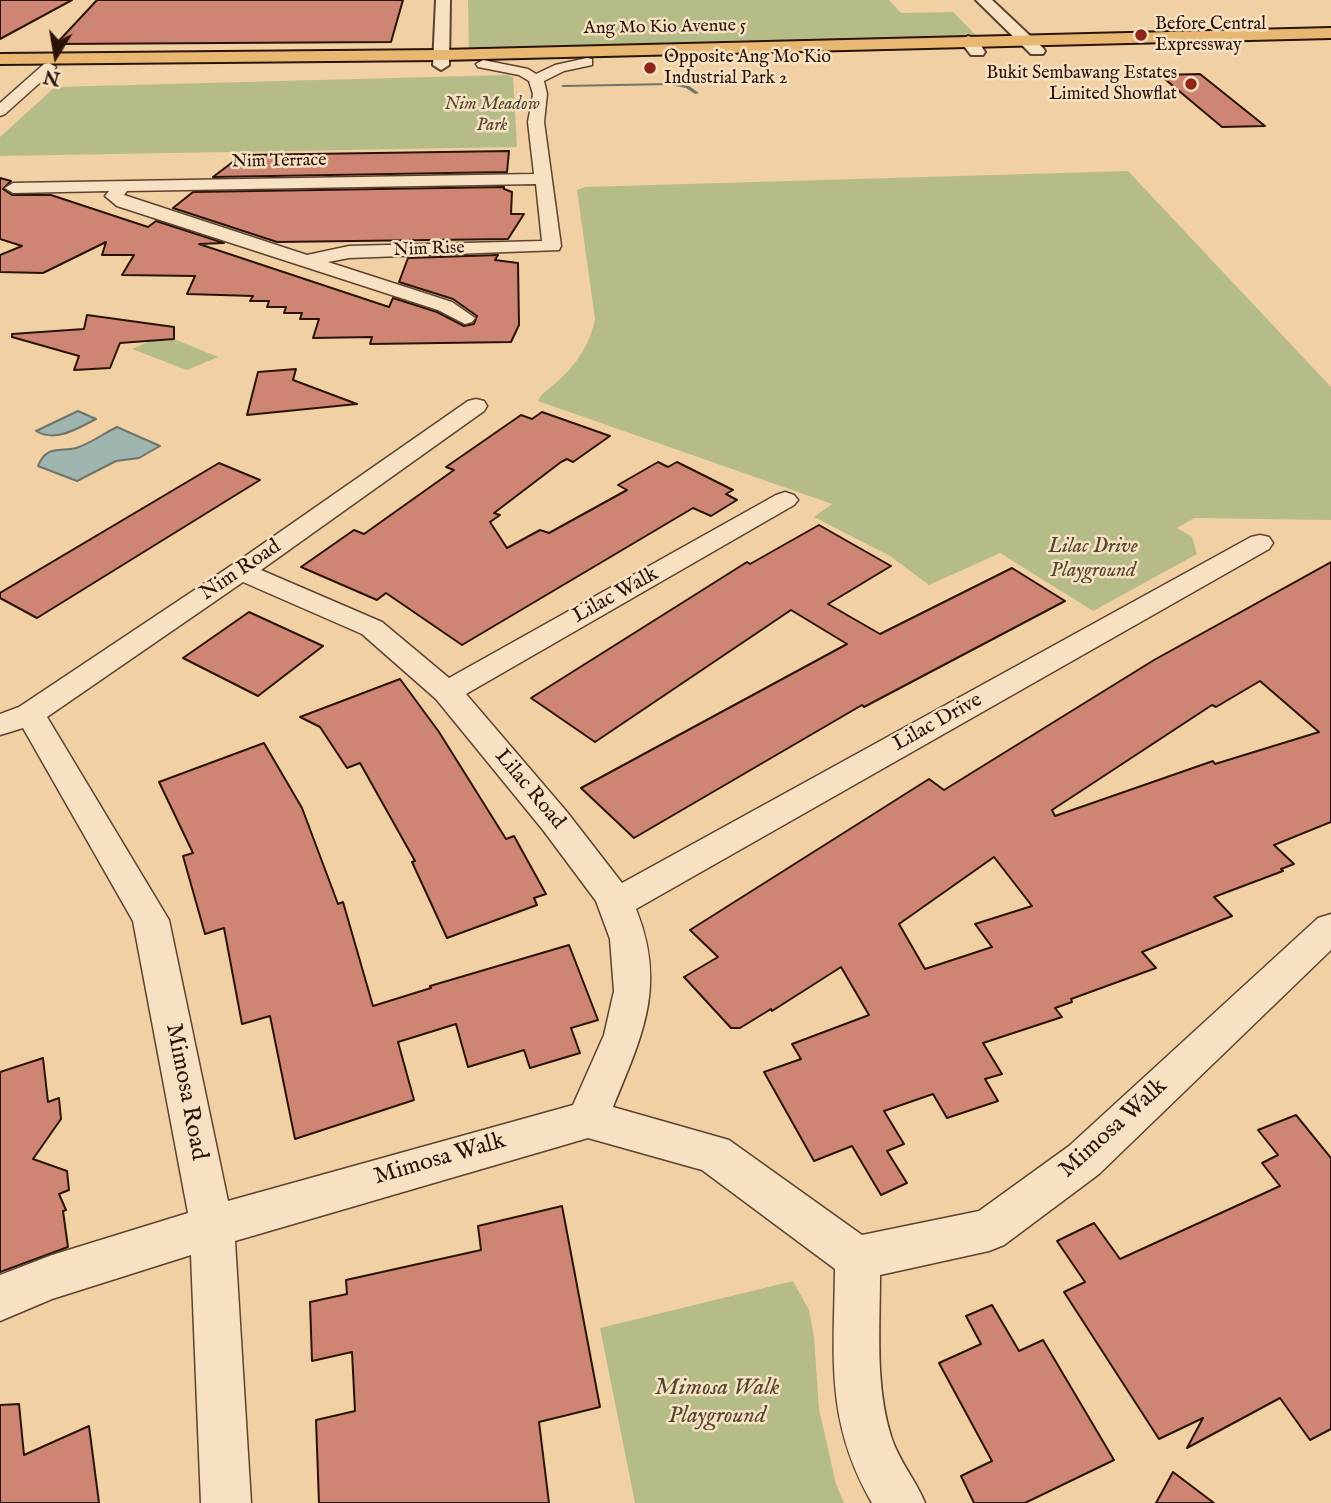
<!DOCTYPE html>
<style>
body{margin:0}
#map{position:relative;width:1331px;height:1503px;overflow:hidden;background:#f1d1a3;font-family:"IM FELL English",serif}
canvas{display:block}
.north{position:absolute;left:21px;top:21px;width:70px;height:70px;-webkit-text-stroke:5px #f6e1c3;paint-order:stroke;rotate:191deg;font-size:19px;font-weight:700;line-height:28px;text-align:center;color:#2a1309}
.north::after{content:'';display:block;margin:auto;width:24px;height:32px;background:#2a1309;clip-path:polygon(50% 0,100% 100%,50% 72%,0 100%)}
</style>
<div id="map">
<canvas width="1331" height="1503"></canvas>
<div class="north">N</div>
</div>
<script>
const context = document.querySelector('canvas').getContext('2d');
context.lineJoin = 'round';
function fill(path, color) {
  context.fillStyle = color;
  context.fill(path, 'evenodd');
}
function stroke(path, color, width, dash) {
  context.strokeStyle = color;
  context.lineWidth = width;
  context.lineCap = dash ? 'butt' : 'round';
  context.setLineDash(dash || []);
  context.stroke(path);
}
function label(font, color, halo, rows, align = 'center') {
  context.font = font + ' "IM FELL English",serif';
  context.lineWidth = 5;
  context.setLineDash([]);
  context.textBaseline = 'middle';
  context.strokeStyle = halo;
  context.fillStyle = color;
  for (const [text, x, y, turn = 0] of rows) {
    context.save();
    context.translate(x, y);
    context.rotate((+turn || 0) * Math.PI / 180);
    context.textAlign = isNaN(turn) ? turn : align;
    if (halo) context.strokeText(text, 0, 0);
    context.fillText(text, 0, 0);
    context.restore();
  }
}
const green = new Path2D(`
 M468 0H889L901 13 953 12 977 36 469 51Z
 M507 75 513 77 517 147 0 156V137L55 87Z
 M1128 171 1331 387V520L1194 518 1177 528 1192 537 1197 554 1093 611 1000 553 929 585 890 556 814 517 832 504 538 401C542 392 551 388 558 381 577 364 590 344 595 319L577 190 585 187Z
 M174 339 218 357 187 370 132 349 150 341Z
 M793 1281 809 1310 814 1337 819 1409 836 1484 844 1503H635L600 1328Z`);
const water = new Path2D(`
 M78 411 96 419C78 428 56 443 36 431Z
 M117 427 160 446 139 458 116 461 77 481 38 466C46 445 60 452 76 448 90 444 104 433 117 427Z`);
const stream = new Path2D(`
 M671 83 689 86 699 93 695 94 686 88 671 85 563 87 561 86 563 85Z`);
const building = new Path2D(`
 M0 0H72L0 39Z
 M97 0H403L391 42 56 44Z
 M1200 74 1265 126 1222 127 1160 75Z
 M509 151 507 172 213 177 242 155Z
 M0 178 11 181 3 189 12 195H51L148 227 156 221 224 243 199 244 389 307 393 298 437 312 464 326 474 324 477 316 453 299 399 282 408 258 498 255 495 260 518 263 519 325 511 342 370 344 372 337 313 338 319 319H300L302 313H284L286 307H267L269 301H250L253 296 187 294 195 276 122 275 134 255H102L106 242 43 273 0 272V255L22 246 0 239Z
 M504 187V189L512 192 511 214H524L508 239 277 242 173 208 193 192Z
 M87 315 174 327V339L120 343 110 368 74 370 79 356 12 337V334L84 329Z
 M296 369 293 380 357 404 247 415 258 372Z
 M542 412 610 436 573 462 567 459 561 462 494 513 500 515 490 522 507 548 540 530 549 533 627 490 618 485 658 462 668 467 677 462 733 490 726 494 737 500 711 516 693 508 462 645 386 593 377 600 301 567 354 530 364 534 454 470 446 467 521 415 532 419Z
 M219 463 260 480 37 618 0 598V593Z
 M819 525 891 566 828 604 880 634 1012 568 1065 601 864 707 862 705 634 838 581 788 847 644 791 610 595 742 531 698 747 562 750 564Z
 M1331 562V822L1274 845 1294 864 1281 869 1283 871 1214 897 1232 916 1142 952 1156 968 1071 999 1072 1002 1055 1008 1062 1017 983 1043 1002 1074 985 1079 998 1101 947 1118 933 1094 884 1111 904 1144 887 1151 907 1183 881 1195 852 1146 814 1161 764 1072 801 1059 792 1044 869 1015 841 967 772 1011 771 1009 740 1028H731L684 977 718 957 690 930 929 779 944 790 1154 660ZM1260 681 1319 732 1215 764 1213 761 1055 816 1052 810 1212 705 1216 707ZM994 857 1032 906 975 924 992 947 925 969 899 924Z
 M249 612 323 646 258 696 183 658Z
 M400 679 439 732 506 839 514 836 546 894 534 898 537 905 447 938 412 862 415 861 360 763 347 768 320 727 300 717Z
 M264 743 302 808 338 904 343 902 373 1006 431 988 430 986 569 945 598 1020 571 1028 580 1053 530 1068 524 1050 468 1067 456 1024 398 1042 414 1100 295 1139 270 1016 242 1024 224 928 205 934 183 856 193 853 159 782Z
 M43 1058 48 1102 59 1098 61 1119 33 1159 67 1171 69 1190 59 1194 66 1210 63 1211 68 1247 0 1272V1072Z
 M1296 1115 1331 1158V1429L1310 1440 1280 1398 1187 1448 1203 1418 1159 1439 1064 1292 1085 1282 1057 1241 1094 1223 1120 1259 1280 1186 1262 1163 1278 1155 1258 1130Z
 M562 1206 600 1407 539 1422 549 1503H319L316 1420 355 1411 352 1352 312 1361 310 1302 347 1294 346 1280 481 1250 478 1226Z
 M992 1305 1019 1351 1043 1340 1114 1460 1025 1503H974L961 1476 992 1461 939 1363 981 1344 966 1316Z
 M19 1404 24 1455 89 1426 99 1503H0V1405Z
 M1173 1472 1214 1503H1156Z`);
const minor = new Path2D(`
 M587 58 592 59V65L564 71 544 81 547 94 544 122 561 246 559 250 349 258 328 262 452 302 475 318 472 322 465 324 438 310 117 206 105 196 109 191 13 193 5 188 13 183 534 174 528 122 533 94 529 81 519 75 478 67 476 64 483 60 528 69 536 74 555 65ZM536 184 542 241 349 246 307 255 124 195 127 191Z
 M49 63 56 67 54 70 5 114 0 116V103L44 64Z
 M476 399 484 401 487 406 484 411 261 570 382 622 449 678 776 495 785 492 794 495 798 500 794 505 466 694 567 812 622 883 1251 537 1260 535 1269 537 1273 543 1269 549 636 909C667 986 642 1036 613 1107L729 1140 862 1235 979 1211 1069 1146 1318 918 1331 914V950L1099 1174 1004 1245 989 1251 880 1275C880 1328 875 1385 891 1436 898 1460 916 1480 925 1503H872C825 1421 834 1358 835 1269L702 1170 588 1138 235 1241 251 1503H201L191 1255 52 1299 0 1321V1275L52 1255 188 1213 133 921 23 728 0 735V714L19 707 244 557 468 401ZM243 582 362 634 436 699 543 830 596 901 610 939 614 991 604 1035 573 1105 228 1201 169 920 47 717Z`);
const tertiary = new Path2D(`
 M436 0H450L449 65 441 70 433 65Z
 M976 0H992L1043 48 1045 51 1043 54H1031Z
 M968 36C976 38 981 45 985 52L983 55H971L960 41Z`);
const primary = new Path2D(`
 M1331 28V38L442 60 0 64V54L442 50Z`);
const markers = [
 [1141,35,7,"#8f2418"],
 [650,68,7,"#8f2418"],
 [1191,84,7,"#8f2418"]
];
const farPoinames = [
 ["Before Central",1155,25],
 ["Expressway",1155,46],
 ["Opposite Ang Mo Kio",664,58],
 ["Industrial Park 2",664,79],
 ["Bukit Sembawang Estates",1177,74,"right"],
 ["Limited Showflat",1177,95,"right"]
];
const farStreetnames = [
 ["Ang Mo Kio Avenue 5",665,28,-1],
 ["Nim Terrace",279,162,-1],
 ["Nim Rise",429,250,-2]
];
const farParknames = [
 ["Nim Meadow",492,105],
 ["Park",492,126]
];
const parkNames = [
 ["Lilac Drive",1093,548],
 ["Playground",1093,572]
];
const streetNames = [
 ["Nim Road",241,571,-34],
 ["Lilac Walk",616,596,-29],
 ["Lilac Drive",938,723,-29],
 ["Lilac Road",529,790,50]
];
const nearStreetnames = [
 ["Mimosa Road",185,1092,79],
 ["Mimosa Walk",1114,1129,-42],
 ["Mimosa Walk",440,1160,-16]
];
const nearParknames = [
 ["Mimosa Walk",717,1389],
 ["Playground",717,1417]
];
fill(green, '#b6bc88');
fill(water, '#9eb5b0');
stroke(water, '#70746d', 2);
fill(stream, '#70746d');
fill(building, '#ce8573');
stroke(building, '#2a1309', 2);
stroke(minor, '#5c4230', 3);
stroke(tertiary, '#5c4230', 4);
stroke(primary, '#2a1309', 4);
fill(minor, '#f6e1c3');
fill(tertiary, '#f6e1c3');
fill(primary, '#e8b872');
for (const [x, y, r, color] of markers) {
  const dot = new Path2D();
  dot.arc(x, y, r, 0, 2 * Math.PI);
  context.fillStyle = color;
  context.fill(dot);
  stroke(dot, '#f6e1c3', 2.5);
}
label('18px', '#2a1309', '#f6e1c3', farPoinames, 'left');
label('18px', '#2a1309', '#f6e1c3', farStreetnames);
label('italic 18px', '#54462f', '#f6e1c3', farParknames);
label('italic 21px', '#54462f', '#f6e1c3', parkNames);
label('21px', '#2a1309', '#f6e1c3', streetNames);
label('24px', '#2a1309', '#f6e1c3', nearStreetnames);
label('italic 24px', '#54462f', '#f6e1c3', nearParknames);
</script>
